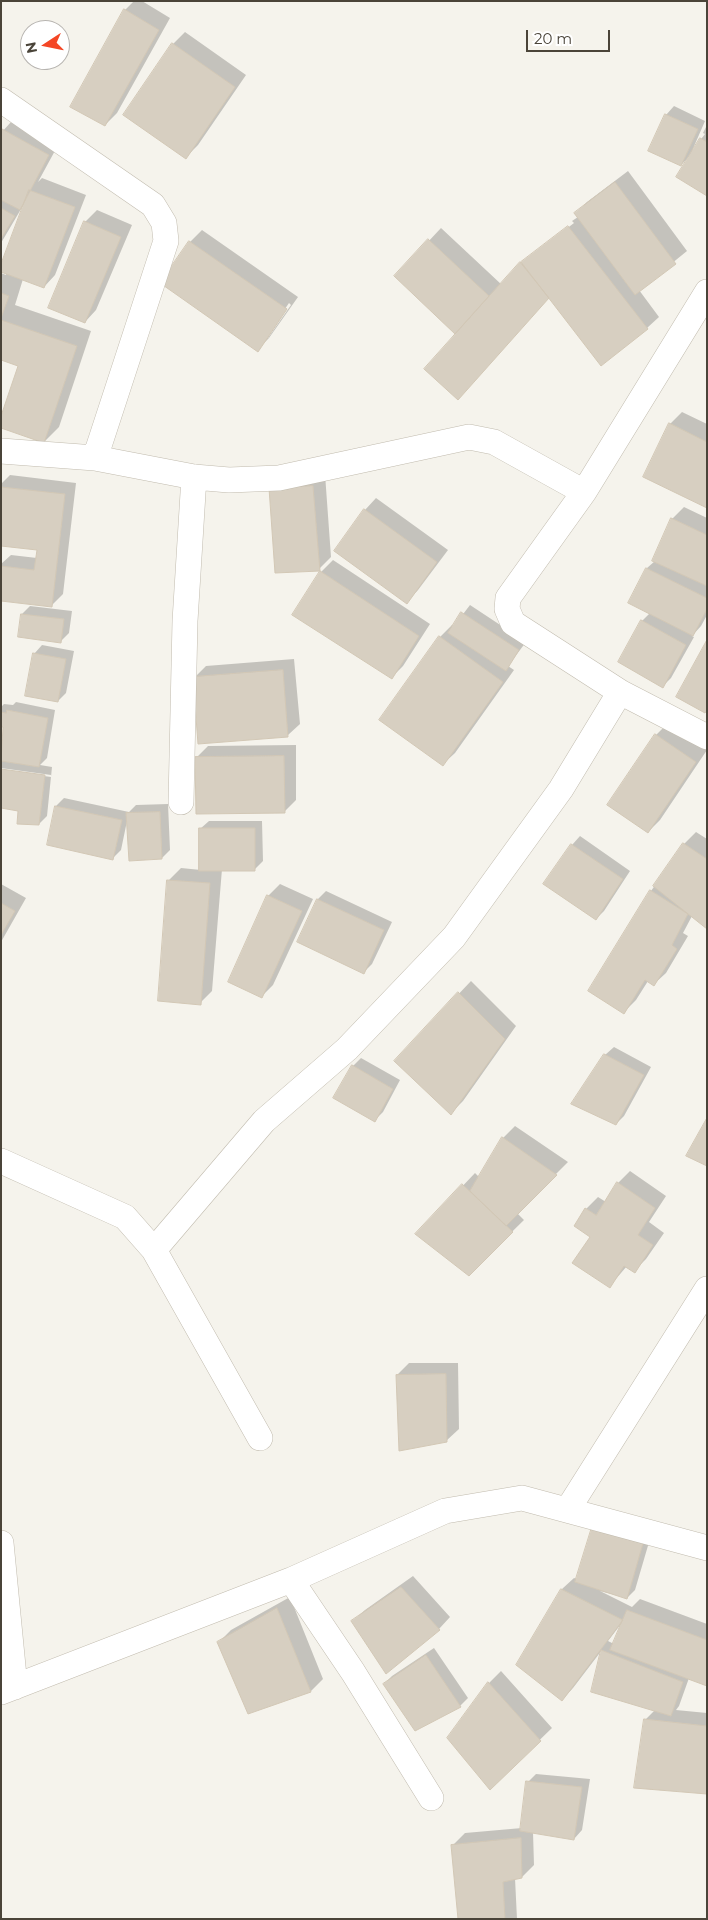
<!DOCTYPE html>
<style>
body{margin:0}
#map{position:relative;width:708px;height:1920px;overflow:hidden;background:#f5f3ec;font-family:Montserrat,sans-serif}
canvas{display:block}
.frame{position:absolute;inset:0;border:2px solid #4a4439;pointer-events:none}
.north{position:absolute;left:20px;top:20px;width:50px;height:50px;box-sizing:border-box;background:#fff;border:1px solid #b7b4b0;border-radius:50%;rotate:259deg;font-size:14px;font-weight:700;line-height:20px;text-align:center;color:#4a4439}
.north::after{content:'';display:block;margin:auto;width:18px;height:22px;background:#f44625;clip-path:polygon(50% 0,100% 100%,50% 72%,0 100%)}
.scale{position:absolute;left:526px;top:30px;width:84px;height:22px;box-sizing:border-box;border:2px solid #4a4439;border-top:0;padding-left:6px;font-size:15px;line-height:18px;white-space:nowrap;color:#4a4439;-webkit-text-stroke:4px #fff;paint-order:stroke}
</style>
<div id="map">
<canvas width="708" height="1920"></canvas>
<div class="frame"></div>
<div class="north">N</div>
<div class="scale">20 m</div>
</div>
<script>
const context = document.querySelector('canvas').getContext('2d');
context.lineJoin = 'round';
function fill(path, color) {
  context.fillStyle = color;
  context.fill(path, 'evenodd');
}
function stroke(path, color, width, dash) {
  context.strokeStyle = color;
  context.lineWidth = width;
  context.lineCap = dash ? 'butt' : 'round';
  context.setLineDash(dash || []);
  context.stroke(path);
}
const shadow = new Path2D(`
 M134 1H142L170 18 117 113 105 125 125 10Z
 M185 32 246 75 198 145 186 157 173 44Z
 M674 106 705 121 692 151 705 134 703 133 707 125V194L689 157 681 165 666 115Z
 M11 122 57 147 38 182 42 178 86 195 55 275 44 287 23 279 15 305 91 331 59 427 44 442 20 365 1 359V273L6 275V272L24 204 1 243V133Z
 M628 171 687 251 639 290 659 317 647 328 549 297 458 398 457 334 396 276 441 228 502 285 523 262 574 223 572 221 578 217 575 214 587 202Z
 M97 210 132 225 96 310 85 322V222Z
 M202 230 298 297 269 338 257 350 162 283 190 242ZM289 303 291 305 268 338H265Z
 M682 412 707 424V507L670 424Z
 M325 474 331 557 319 569 271 489Z
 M10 475 76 483 63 594 51 606 1 600V564L11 555 37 558 38 549 1 544V484Z
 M376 498 448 550 418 590 407 602 365 510Z
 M684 507 707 518V615L701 626 692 636 694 637 671 678 663 686 642 621 650 613 647 568 655 561 672 519Z
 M333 560 430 624 403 666 391 678 321 572Z
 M470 605 526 642 508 666 514 670 455 753 443 764 381 720 440 637 452 625 454 626Z
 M30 606 72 611 69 633 61 641 22 614Z
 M42 645 74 651 66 693 58 701 34 654Z
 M294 659 300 724 288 735 194 678 206 666Z
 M16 702 55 710 47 758 40 765 52 767 47 816 39 824 19 810 1 770 51 777V775L1 768V746L5 726H1V707L4 704 13 705Z
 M668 723 707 750 660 820 648 832 656 735Z
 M296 745V800L284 812 196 758 208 746Z
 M64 798 129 812 136 805 168 804 170 850 162 858 127 821 121 850 113 858 56 806Z
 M209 821H262L263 861 254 870 222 869 212 991 200 1003 169 880 181 868 201 870 200 829Z
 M696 832 707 839V928L692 916 683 933 688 936 666 973 654 984 648 981 636 1000 624 1012 651 891 684 844Z
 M580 836 630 871 604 911 596 919 572 845Z
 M1 884 26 898 1 942Z
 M280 884 313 899 273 985 261 997 268 896Z
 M326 891 392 922 372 964 364 972 299 942 318 899Z
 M471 981 516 1026 463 1101 451 1113 395 1061Z
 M614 1047 651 1067 624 1116 616 1124 573 1104 605 1055Z
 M361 1058 400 1080 383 1112 375 1120 353 1066Z
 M515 1126 568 1162 517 1213 524 1220 469 1274 417 1234 475 1173 479 1177 503 1138Z
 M630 1171 666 1196 649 1222 664 1233 646 1259 634 1271 627 1266 609 1287 591 1236 575 1226 586 1209 598 1197 606 1202 618 1183Z
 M409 1363H458L459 1429 446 1441 397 1375Z
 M652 1532 635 1590 627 1598 600 1591 632 1607 640 1599 707 1624V1684L689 1678 679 1706 676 1710 707 1713V1793L645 1720 655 1710 593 1691 602 1650 573 1688 562 1700 518 1665 562 1589 574 1578 577 1579ZM621 1624 614 1644 608 1641Z
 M413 1576 450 1617 439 1629 353 1621 365 1610Z
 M290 1597 323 1679 311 1691 249 1712 219 1642 231 1630Z
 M434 1648 468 1698 460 1706 415 1729 384 1684 392 1676Z
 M501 1671 552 1728 490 1788 449 1737 489 1683Z
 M536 1774 590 1779 582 1830 574 1839 533 1832 534 1865 522 1877 515 1878 517 1919H459L453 1845 465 1833 522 1828 528 1782Z`);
const building = new Path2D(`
 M124 9 159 30 105 126 70 107Z
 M172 43 235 87 186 159 123 115Z
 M665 114 698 129 681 166 648 151Z
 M2 129 49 155 20 210 1 200Z
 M700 138 707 142V196L676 177Z
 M615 182 676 264 635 295 574 213Z
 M29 190 75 207 44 288 1 272V264Z
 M1 208 15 216 1 239Z
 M84 221 121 237 85 323 48 308Z
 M568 226 648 329 601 366 521 262Z
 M428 239 489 296 455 334 394 276Z
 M189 241 287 309 258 352 160 283Z
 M520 262 549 298 458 400 424 369Z
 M1 293 9 296 1 318Z
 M1 320 77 346 44 443 1 428V416L18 366 1 360Z
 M669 423 707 442V508L643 477Z
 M313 486 320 571 275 573 269 488Z
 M1 487 65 494 52 607 1 601V566L34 570 37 550 1 546Z
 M364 509 437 562 407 604 334 551Z
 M671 518 707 535V586L652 561Z
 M646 568 707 598V609L693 636 628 603Z
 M320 571 419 636 392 679 292 615Z
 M461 612 519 650 506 671 448 633Z
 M21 614 64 619 61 643 18 637Z
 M641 620 686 645 663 688 618 662Z
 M439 636 503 682 443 766 379 720Z
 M707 640V710L705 713 676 697Z
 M33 653 66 659 58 702 25 696Z
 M283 670 288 737 198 744 193 677Z
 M7 710 48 718 39 767 1 761 3 727H1V712L6 713Z
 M655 734 696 762 648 833 607 805Z
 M284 756 285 813 196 814 195 757Z
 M1 769 45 775 39 825 17 824 18 811 1 808Z
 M55 806 122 820 113 860 47 845Z
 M160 812 162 859 129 861 126 813Z
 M199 828H255V871H199Z
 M683 843 707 859V929L653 886Z
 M571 844 623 879 596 920 543 884Z
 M167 880 210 883 201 1005 158 1001Z
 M650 890 688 914 672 945 677 949 654 986 645 980 624 1014 588 991Z
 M267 895 302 911 262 998 228 982Z
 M317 899 384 930 364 974 297 942Z
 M1 903 15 911 1 935Z
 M458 992 505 1039 451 1115 394 1061Z
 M604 1054 644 1075 616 1125 571 1104Z
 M352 1065 393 1089 375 1122 333 1098Z
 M707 1118V1166L686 1156Z
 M502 1137 557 1175 506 1226 470 1191Z
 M617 1182 655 1208 638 1235 653 1245 635 1273 624 1266 610 1288 572 1263 590 1237 574 1226 585 1208 596 1215Z
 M462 1184 513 1232 469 1276 415 1234Z
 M446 1374 447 1442 399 1451 396 1375Z
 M592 1527 644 1540 627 1599 575 1582Z
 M401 1587 440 1630 386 1674 351 1621Z
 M561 1589 623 1620 562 1701 516 1665Z
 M277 1608 311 1692 248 1714 217 1642Z
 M627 1610 707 1640V1686L610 1650Z
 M601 1650 683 1682 671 1716 591 1692Z
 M426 1655 461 1707 415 1731 383 1684Z
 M488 1682 541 1741 490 1790 447 1738Z
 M644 1719 707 1726V1794L634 1788Z
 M526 1781 582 1787 574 1840 520 1831Z
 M521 1838 522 1878 503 1882 505 1919H458L451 1845Z`);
const street = new Path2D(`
 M1 100 153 205 164 223 166 241 95 458
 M1 451 95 458 194 477 229 480 279 478 469 437 494 442 584 492 707 292
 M584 492 508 598 507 609 513 623 620 692 707 737
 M181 802 185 621 194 477
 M1 1161 125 1217 154 1250 260 1438
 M154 1250 264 1121 347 1049 454 937 561 789 620 692
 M568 1509 707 1289
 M1 1543 15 1687
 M291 1580 353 1672 431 1798
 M1 1692 291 1580 445 1511 522 1498 707 1548`);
fill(shadow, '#0003');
fill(building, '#d7cfc1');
stroke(building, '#d2c7b5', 1);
stroke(street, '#c1bbae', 26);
stroke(street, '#fff', 25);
</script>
